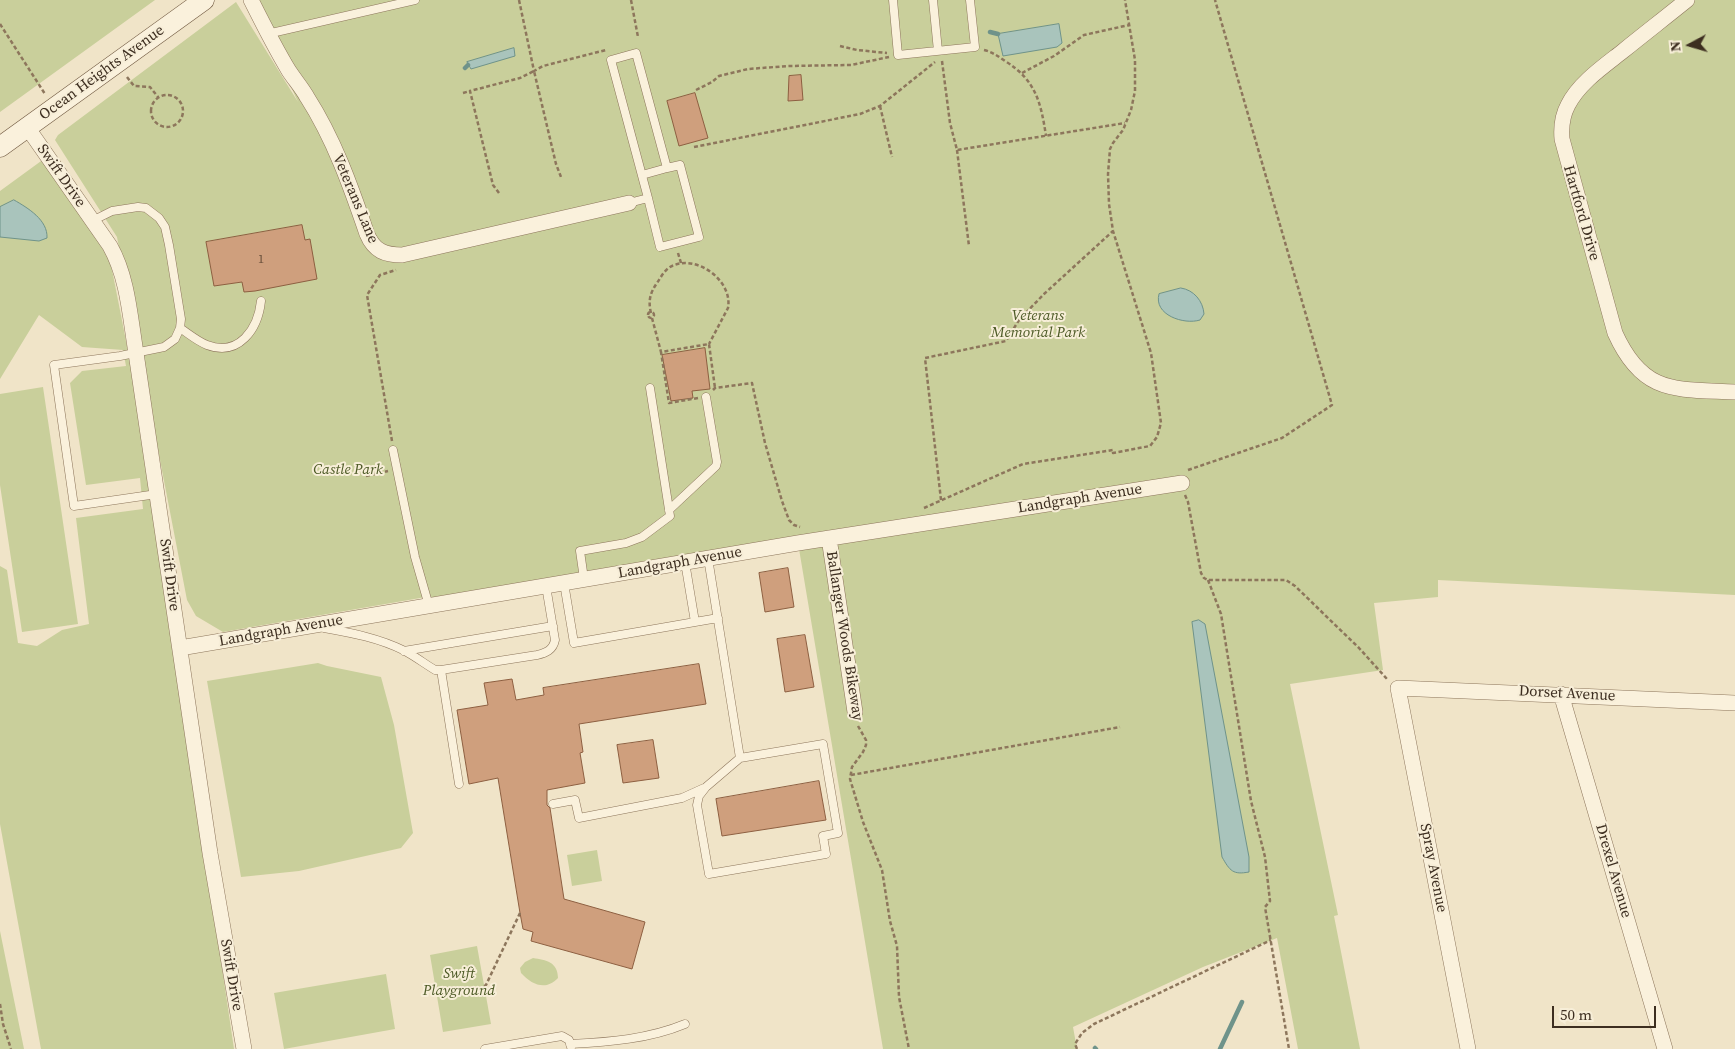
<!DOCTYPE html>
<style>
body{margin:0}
#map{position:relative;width:1735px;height:1049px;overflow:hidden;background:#f0e4c8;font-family:"Source Serif 4",serif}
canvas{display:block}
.north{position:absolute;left:1665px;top:20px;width:50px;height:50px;-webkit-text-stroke:4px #f7eed8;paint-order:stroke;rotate:264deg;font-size:14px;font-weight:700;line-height:20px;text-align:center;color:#3d2e20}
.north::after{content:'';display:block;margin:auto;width:18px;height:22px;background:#3d2e20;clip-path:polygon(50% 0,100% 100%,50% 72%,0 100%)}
.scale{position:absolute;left:1552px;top:1006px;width:104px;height:22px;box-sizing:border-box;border:2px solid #3d2e20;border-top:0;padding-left:6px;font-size:15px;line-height:18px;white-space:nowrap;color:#3d2e20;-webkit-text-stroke:4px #f7eed8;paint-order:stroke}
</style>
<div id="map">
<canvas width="1735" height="1049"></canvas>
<div class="north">N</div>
<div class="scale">50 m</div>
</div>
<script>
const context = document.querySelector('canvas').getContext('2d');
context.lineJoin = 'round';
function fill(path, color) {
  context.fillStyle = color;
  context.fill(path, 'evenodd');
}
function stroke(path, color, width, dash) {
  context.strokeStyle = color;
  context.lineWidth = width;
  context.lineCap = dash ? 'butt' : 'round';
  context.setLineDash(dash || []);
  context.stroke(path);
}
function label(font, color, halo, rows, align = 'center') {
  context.font = font + ' "Source Serif 4",serif';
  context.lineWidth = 4;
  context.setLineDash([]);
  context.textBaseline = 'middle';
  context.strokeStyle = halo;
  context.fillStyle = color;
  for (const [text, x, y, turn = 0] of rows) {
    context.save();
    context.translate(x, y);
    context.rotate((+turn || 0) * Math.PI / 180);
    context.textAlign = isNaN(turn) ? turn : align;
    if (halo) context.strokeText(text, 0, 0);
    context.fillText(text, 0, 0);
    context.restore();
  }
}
const green = new Path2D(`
 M0 0H155L0 112Z
 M251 0H1735V595L1438 580V597L1374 603 1383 670 1290 684 1338 915 1334 916 1360 1049H1298L1277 938 1203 967 1073 1027 1077 1049H883L798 543 429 606 426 597 223 632 196 616 187 600 117 237 55 140 58 135 236 2 298 102Z
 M48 156 104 229 140 412 234 1049H41L0 824V566L7 570 18 643 37 646 62 630 89 624 76 518 143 509 140 478 86 485 70 383 82 371 126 366 123 350 82 347 39 315 0 379V191Z
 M43 387 78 624 22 632 0 485V394Z
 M318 663 327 666 381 677 394 725 413 833 401 848 299 871 241 877 207 681Z
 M597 850 602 881 572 886 567 855Z
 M0 931 24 1049H0Z
 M477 946 491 1024 443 1032 430 955Z
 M533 958C546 960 558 962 558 978 546 991 532 985 521 973L520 968 525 962Z
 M386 974 395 1029 284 1049 274 993Z`);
const water = new Path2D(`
 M1059 24 1062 43 1057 47 1003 56 998 34Z
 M514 48 515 56 471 69 467 62Z
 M14 200C28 208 48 220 47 238L39 241 0 237V207Z
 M1181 288C1194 290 1203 301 1204 314L1200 320C1184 325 1153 315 1159 294Z
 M1199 620 1205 624 1249 857V872C1233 875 1230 871 1222 857L1192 622Z`);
const stream = new Path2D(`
 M990 32 998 34
 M465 68 468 65
 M1095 1048 1096 1049
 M1220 1049 1242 1002`);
const building = new Path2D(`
 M801 75 803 100 788 101 789 76Z
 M695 93 708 138 679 146 667 101Z
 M302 225 305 240 310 239 317 279 255 291 244 292 242 282 214 286 206 242Z
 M705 348 710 389 692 391 693 398 671 401 662 355Z
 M788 568 794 607 765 612 759 573Z
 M805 635 814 687 785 692 777 639Z
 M699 664 706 704 579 724 583 752 580 753 585 783 547 790V805L550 808 564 899 645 922 632 969 531 941 533 932 523 929 520 913 498 778 469 784 457 710 488 705 484 683 512 679 516 700 544 695 543 688Z
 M653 740 659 778 623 783 617 745Z
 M819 781 826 820 722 836 716 799Z`);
const path = new Path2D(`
 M519 0 534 71 543 66 606 50
 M631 0 638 37
 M0 24 45 94
 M840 46 857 50 887 53
 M984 50C992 52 998 56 1005 61 1036 80 1041 103 1046 136
 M942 61 950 123 957 150 1125 123
 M1022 73 1054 56 1084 35 1129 25
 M127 77 134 86 150 87 158 97
 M696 90 712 82 719 76 748 69 788 66 851 65 889 57
 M463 93 470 91
 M151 111a16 16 0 1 1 32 0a16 16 0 1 1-32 0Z
 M880 106 892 157
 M694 147 860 114 880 106 935 62
 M957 150 969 246
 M499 193 493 185 470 91 520 78 534 71 556 164 561 177
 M678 253 681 263
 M648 315a3 3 0 1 1 6 0a3 3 0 1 1-6 0Z
 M651 313C648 301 650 293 657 283 661 277 665 269 672 266 697 254 733 281 728 308L709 344
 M652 318 661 352
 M713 390 715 388 752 383 765 443 782 501 789 520 794 525 800 527
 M698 398 669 403 661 352 709 344 715 388
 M392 441 367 295 380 275 396 270
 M1188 470 1282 438 1332 405 1215 0
 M366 476 388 471
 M1185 495 1188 502 1201 573 1204 578 1208 580H1286L1295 586 1359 648 1387 679
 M941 500 925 358 1006 341 1019 320 1044 294 1113 231
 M924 508 1023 464 1113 450V453L1150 446 1157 437 1161 423 1151 353 1113 231 1109 204 1108 174 1110 149 1113 143 1123 130 1131 110 1135 91V60L1125 0
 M1208 580 1221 614 1251 801 1265 857 1270 901 1265 907 1289 1049
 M858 726 866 740V745L863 752 852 767 850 779 863 822 882 870 890 921 897 946 899 997 909 1049
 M851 775 1120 727
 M484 986 486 985 520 913
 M0 1004 3 1024 11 1049
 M1077 1049 1075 1044 1082 1033 1094 1024 1271 940`);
const service = new Path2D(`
 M893 0 898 55 975 47 970 0
 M933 0 938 51
 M267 34 415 0
 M642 175 667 168
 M629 203 648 198 660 247 699 237 680 165 667 168 636 53 611 60 648 198
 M92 221 112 211 138 207 146 208 159 218 165 227 169 245 181 319 180 328 175 339 164 347 120 356 54 365 74 506 157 494
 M180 328C189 334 197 341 207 345 239 357 258 329 261 301
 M393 450 415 557 429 606
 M669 510 716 466 717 462 706 397
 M708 558 740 758
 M685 562 695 622
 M584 579 580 551 626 543 642 537 670 516 650 388
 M564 583 574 643 718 618
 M324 628C352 633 379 638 405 651 416 657 425 664 435 670H441L537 655C546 653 553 650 555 640L546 586
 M404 651 553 626
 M441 670 459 784
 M823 744 838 833 823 836 826 854 709 874 697 805 699 796 706 787 740 758Z
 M553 804 575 800 579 818 682 798 704 788
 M570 1044C609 1042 649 1039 685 1024
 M485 1049 562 1036 569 1040 571 1047`);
const minor = new Path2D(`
 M251 0C263 24 275 48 289 71 295 80 302 88 307 97 334 139 351 187 367 234 374 251 385 255 402 255L629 203
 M1687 0C1666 17 1644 34 1623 51 1604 66 1579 83 1568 105 1562 116 1561 127 1562 139L1615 333C1643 395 1675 389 1735 392
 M27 127 110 246C128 278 130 317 136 353L210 853 244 1049
 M829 538 855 712
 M180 648 798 543 1182 483
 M1561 694 1665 1049
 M1468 1049 1398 688 1735 703`);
const secondary = new Path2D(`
 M0 147 204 0`);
const numberNames = [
 ["1",261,260]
];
const streetNames = [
 ["Ocean Heights Avenue",102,73,-36],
 ["Swift Drive",61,176,55],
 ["Veterans Lane",355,199,67],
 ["Hartford Drive",1581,213,74],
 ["Landgraph Avenue",1080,499,-9],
 ["Landgraph Avenue",680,563,-10],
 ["Swift Drive",169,575,82],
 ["Landgraph Avenue",281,631,-10],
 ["Ballanger Woods Bikeway",844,636,81],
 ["Dorset Avenue",1567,694,3],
 ["Spray Avenue",1433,868,79],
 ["Drexel Avenue",1613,871,74],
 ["Swift Drive",231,975,80]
];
const parkNames = [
 ["Veterans",1038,316],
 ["Memorial Park",1038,333],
 ["Castle Park",348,470],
 ["Swift",459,974],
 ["Playground",459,991]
];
fill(green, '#c9cf9b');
fill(water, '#a9c4bc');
stroke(water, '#6f938a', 1);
stroke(stream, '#6f938a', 4.5);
fill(building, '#cf9f7d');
stroke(building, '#8d5f41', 1);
stroke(service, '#8d765c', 9);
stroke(minor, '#8d765c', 16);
stroke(secondary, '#6f573f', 21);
stroke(path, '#8d765c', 2.5, [4, 2.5]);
stroke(service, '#faf1dc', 8);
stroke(minor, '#faf1dc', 15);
stroke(secondary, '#faf1dc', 20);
label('12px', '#624a37', null, numberNames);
label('15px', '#3d2e20', '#f7eed8', streetNames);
label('italic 15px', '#4d5a26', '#f7eed8', parkNames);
</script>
